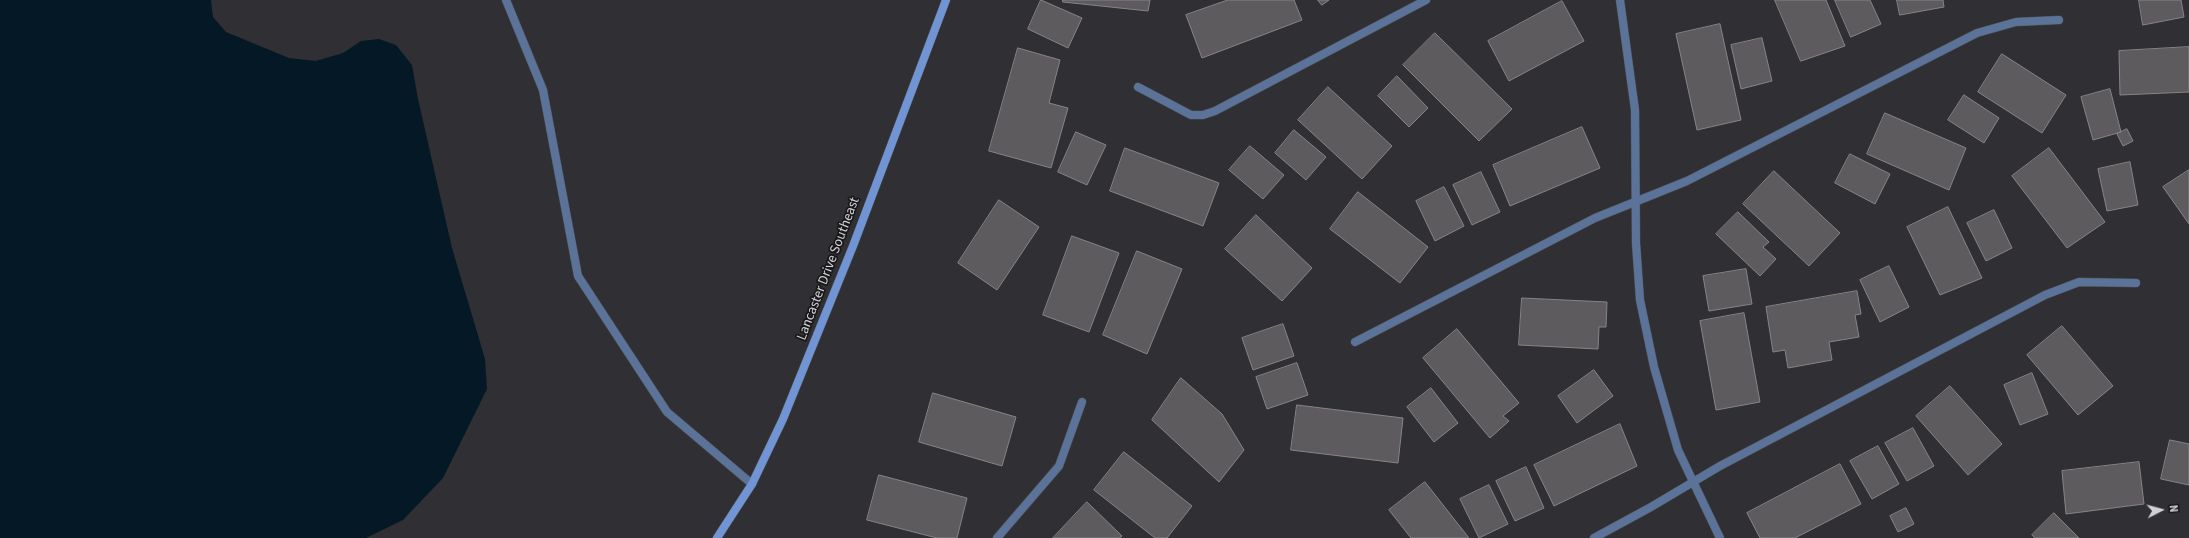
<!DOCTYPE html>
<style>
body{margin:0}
#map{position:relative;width:2189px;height:538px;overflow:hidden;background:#303034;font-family:"Source Sans 3",sans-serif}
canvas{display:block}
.north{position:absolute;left:2141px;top:490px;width:40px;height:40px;-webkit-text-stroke:3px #19181a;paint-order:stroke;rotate:84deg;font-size:11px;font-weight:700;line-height:16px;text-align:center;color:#d2d2d5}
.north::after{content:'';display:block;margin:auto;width:14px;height:18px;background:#d2d2d5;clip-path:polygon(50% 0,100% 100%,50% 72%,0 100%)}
</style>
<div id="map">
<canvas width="2189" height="538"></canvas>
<div class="north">N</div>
</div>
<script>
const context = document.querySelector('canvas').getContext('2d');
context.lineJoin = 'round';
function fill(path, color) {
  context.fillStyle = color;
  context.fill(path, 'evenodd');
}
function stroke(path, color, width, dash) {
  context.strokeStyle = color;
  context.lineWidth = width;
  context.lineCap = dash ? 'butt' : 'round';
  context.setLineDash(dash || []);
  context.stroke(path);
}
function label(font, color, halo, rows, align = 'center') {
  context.font = font + ' "Source Sans 3",sans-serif';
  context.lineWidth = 3.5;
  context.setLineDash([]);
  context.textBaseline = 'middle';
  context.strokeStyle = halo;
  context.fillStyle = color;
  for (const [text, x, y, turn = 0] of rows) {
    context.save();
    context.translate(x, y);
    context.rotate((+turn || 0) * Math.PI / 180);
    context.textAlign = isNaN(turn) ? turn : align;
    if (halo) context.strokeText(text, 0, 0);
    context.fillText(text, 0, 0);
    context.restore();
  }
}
const water = new Path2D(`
 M0 0H211L213 17 226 32 289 58 316 61 343 53 361 41 379 39 396 45 412 65 418 99 452 248 485 359 487 389 443 478 403 520 366 538H0Z`);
const building = new Path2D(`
 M1041 0 1082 18 1068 48 1028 29Z
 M1063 0H1150L1148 11 1063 2Z
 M1228 0H1294L1302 20 1202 58 1186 15Z
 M1318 0H1329L1322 5Z
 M1775 0H1826L1845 46 1801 61Z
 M1835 0H1870L1881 24 1851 37Z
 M1897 0H1943L1944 7 1900 15Z
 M2139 0H2181L2184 17 2143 25Z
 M1562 1 1584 41 1509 81 1488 41Z
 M1720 24 1741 120 1697 130 1676 34Z
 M1435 33 1512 109 1479 141 1403 65Z
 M1762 38 1772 81 1741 89 1731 45Z
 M2189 47V92L2120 95 2119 51Z
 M1018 48 1060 60 1049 103 1068 108 1051 168 989 151Z
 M2002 54 2066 95 2042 133 1978 92Z
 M1397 76 1428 108 1409 127 1378 96Z
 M1328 87 1392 146 1362 179 1298 120Z
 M2110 89 2121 132 2093 140 2081 97Z
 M1964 95 1999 118 1984 143 1948 120Z
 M1885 113 1966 148 1949 190 1867 154Z
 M1582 127 1600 168 1510 206 1493 165Z
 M2127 129 2133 141 2123 146 2117 134Z
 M1294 130 1326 157 1306 180 1275 153Z
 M1076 132 1106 145 1087 185 1058 172Z
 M1250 146 1284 175 1263 199 1229 170Z
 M1125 148 1219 183 1203 226 1110 191Z
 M2049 148 2105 222 2067 248 2012 176Z
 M1850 154 1890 174 1875 204 1835 183Z
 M2130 162 2138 205 2107 211 2098 169Z
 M2189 170V224L2163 187Z
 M1774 171 1840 233 1809 266 1743 204Z
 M1481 172 1500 212 1472 225 1453 185Z
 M1444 187 1464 226 1435 241 1416 201Z
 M1358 192 1428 247 1400 283 1330 229Z
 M999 200 1039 227 997 290 958 263Z
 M1948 207 1982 278 1940 295 1907 227Z
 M1994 210 2012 248 1986 261 1967 223Z
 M1738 212 1769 242 1763 247 1776 259 1760 276 1716 234Z
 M1256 215 1312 268 1282 301 1225 249Z
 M1072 236 1119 253 1089 332 1043 315Z
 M1137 251 1182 269 1147 354 1103 335Z
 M1889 266 1909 307 1880 322 1860 280Z
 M1746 269 1752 304 1709 311 1703 276Z
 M1857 291 1861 314 1855 315 1859 337 1829 342 1832 360 1788 368 1785 350 1773 352 1766 307Z
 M1522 298 1607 302 1606 327H1599L1598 349 1519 345Z
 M1744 313 1760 402 1716 410 1700 321Z
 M1283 324 1294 356 1253 370 1242 338Z
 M2062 326 2113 386 2078 415 2027 355Z
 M1457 329 1519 403 1503 416 1509 421 1490 438 1423 358Z
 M1297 363 1308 395 1267 409 1256 377Z
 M1594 370 1613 396 1577 423 1558 396Z
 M2032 373 2048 414 2020 425 2004 385Z
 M1181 378 1222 414 1244 450 1219 482 1152 420Z
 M1950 386 2002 444 1968 475 1916 416Z
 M1431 388 1458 423 1434 442 1407 407Z
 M933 393 1016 417 1002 466 919 442Z
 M1297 405 1403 418 1398 463 1291 450Z
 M1620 424 1637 466 1554 506 1534 465Z
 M1913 428 1934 466 1907 481 1885 443Z
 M2170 440 2189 444V485L2161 479Z
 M1878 446 1899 484 1872 499 1850 461Z
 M1124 452 1192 506 1167 538H1155L1094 490Z
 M2139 462 2144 504 2066 514 2062 471Z
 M1840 464 1861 504 1795 538H1760L1747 513Z
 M1526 467 1544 508 1515 521 1496 481Z
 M879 475 967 498 957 538H937L867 520Z
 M1425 482 1469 538H1411L1389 510Z
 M1489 485 1508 524 1479 538 1460 499Z
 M1087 502 1122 536 1120 538H1053Z
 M1906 508 1914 524 1898 532 1890 516Z
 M2054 513 2079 538H2035L2032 535Z`);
const service = new Path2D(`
 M506 0 543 90 578 276 667 412 752 484
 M1620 0 1635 110 1636 243 1640 300 1654 367 1678 450 1720 538
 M1138 87 1191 115H1203L1215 111 1426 0
 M1355 342 1595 218 1687 181 1977 33 2016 22 2059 20
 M997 538 1059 466 1082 402
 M1594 538 1651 507 1720 466 2045 295 2079 282 2136 283`);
const secondary = new Path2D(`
 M717 538 752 484 783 419 853 246 946 0`);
const streetNames = [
 ["Lancaster Drive Southeast",829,269,-69]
];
fill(water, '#041925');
fill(building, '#5e5b5f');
stroke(building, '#868488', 1);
stroke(service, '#4d4d51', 9);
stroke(secondary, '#4d4d51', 9);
stroke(service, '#5b7299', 8);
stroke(secondary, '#7195d4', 8);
label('14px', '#d2d2d5', '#19181a', streetNames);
</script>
